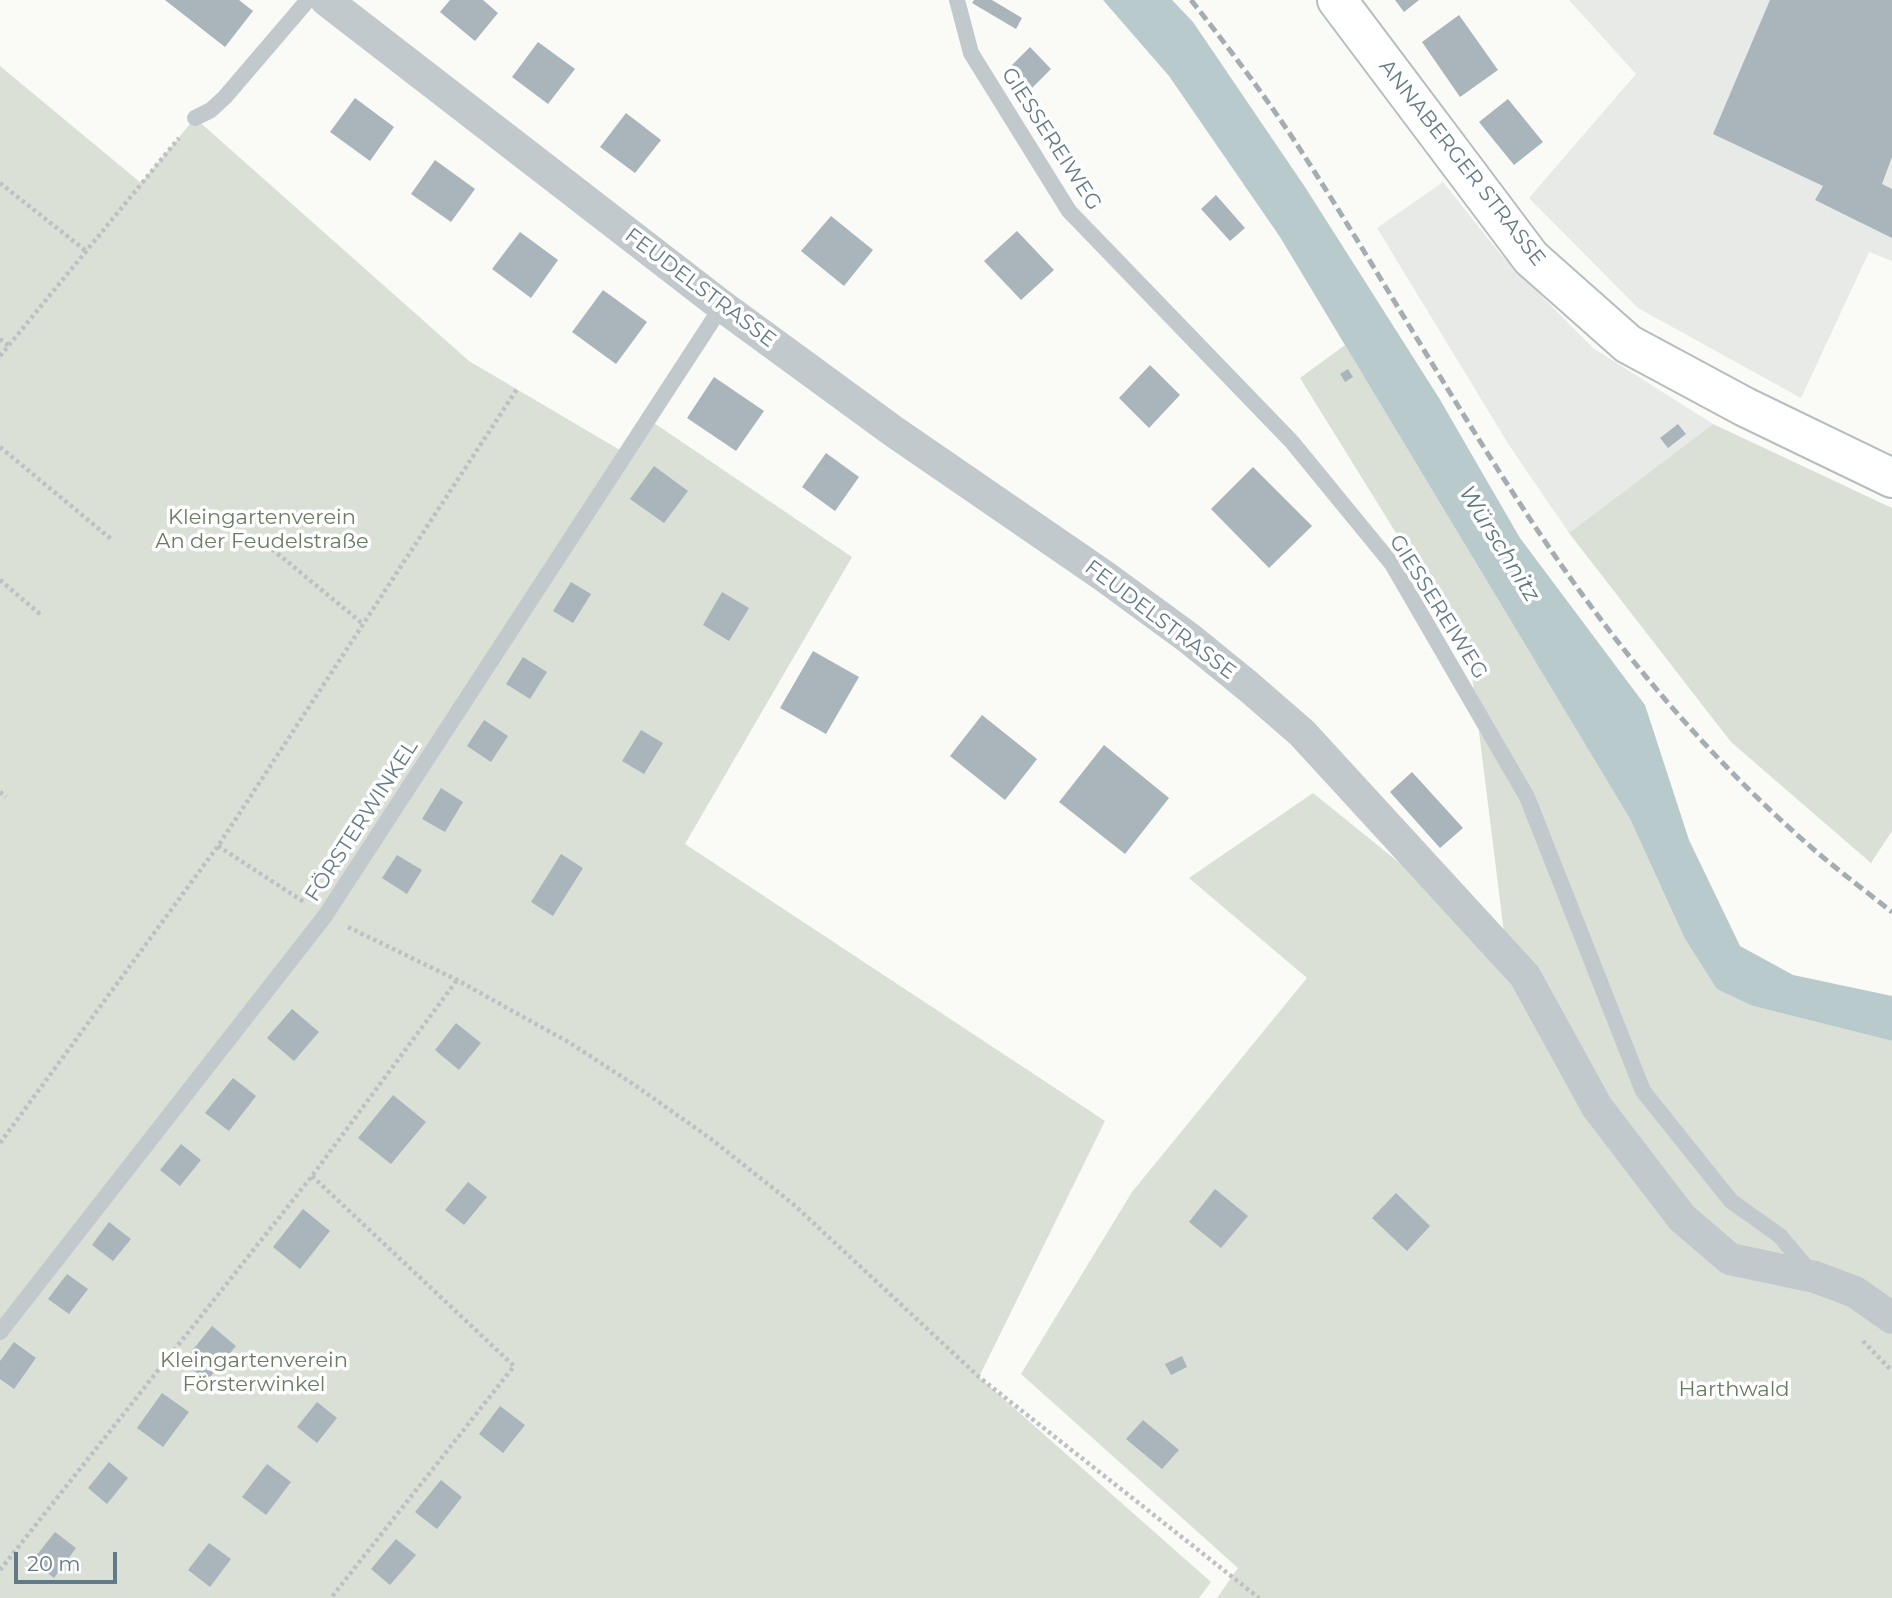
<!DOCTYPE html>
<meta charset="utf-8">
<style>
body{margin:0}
#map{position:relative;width:1892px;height:1598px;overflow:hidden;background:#fafaf7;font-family:Montserrat,sans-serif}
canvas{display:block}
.scale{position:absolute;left:14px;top:1552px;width:103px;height:32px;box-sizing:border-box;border:4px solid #627a85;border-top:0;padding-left:9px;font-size:21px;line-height:24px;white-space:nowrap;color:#627a85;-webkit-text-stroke:5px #fff;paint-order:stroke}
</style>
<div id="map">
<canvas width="1892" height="1598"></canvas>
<div class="scale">20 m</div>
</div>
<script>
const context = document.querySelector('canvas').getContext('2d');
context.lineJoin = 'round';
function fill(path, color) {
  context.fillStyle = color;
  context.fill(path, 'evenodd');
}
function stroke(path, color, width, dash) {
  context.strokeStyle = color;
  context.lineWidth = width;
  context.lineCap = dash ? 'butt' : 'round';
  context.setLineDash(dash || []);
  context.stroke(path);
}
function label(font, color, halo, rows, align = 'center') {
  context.font = font + ' Montserrat,sans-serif';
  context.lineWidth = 7;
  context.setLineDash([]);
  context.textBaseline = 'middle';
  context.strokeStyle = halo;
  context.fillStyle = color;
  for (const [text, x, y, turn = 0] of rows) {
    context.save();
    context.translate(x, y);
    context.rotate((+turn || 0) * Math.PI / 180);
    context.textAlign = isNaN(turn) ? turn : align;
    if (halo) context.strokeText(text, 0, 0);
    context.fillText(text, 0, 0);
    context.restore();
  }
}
const built = new Path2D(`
 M1569 0H1892V261L1869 252 1801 398 1638 308 1529 198 1636 74Z
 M1443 182 1502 256 1593 348 1713 424 1569 533 1509 445 1377 228Z`);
const green = new Path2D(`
 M0 66 141 183 195 118 469 361 625 453 648 419 852 557 685 844 1105 1121 979 1377 1211 1582 1199 1598H0Z
 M1345 345 1630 819 1684 937 1753 1006 1892 1041V1598H1217L1238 1568 1021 1374 1132 1192 1307 978 1189 878 1313 793 1506 949 1469 651 1300 378Z
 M1713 424 1892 508V831L1871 863 1731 742 1569 533Z`);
const water = new Path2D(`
 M1103 0H1172L1193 22 1305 187 1439 398 1520 538 1645 705 1689 840 1740 946 1793 975 1892 996V1041L1753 1006 1717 989 1684 937 1630 819 1280 237 1169 76Z`);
const building = new Path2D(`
 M165 0H239L253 11 225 47Z
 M450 0H483L498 13 475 41 440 12Z
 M974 0H992L1022 18 1016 29 972 3Z
 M1395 0H1419L1404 12Z
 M1770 0H1892V157L1882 184 1892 189V238L1815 200 1823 186 1713 134Z
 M1459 15 1498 70 1460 97 1422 42Z
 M538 42 575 69 548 104 512 77Z
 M1030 47 1051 69 1031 89 1010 67Z
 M355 98 394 127 370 161 330 132Z
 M1508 99 1543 142 1514 165 1479 122Z
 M626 113 661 140 635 173 600 147Z
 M435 160 475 189 451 222 411 194Z
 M1216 195 1245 228 1230 241 1201 209Z
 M831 216 873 250 844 286 801 251Z
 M1017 231 1054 270 1021 300 984 261Z
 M520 232 558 260 531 298 492 269Z
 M603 290 647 322 616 364 572 332Z
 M1150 365 1180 395 1149 428 1119 398Z
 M1348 369 1353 377 1345 382 1340 374Z
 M714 377 764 411 736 451 687 418Z
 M1678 424 1686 434 1668 448 1660 438Z
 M826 453 859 477 835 511 802 487Z
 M654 466 688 491 664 523 630 499Z
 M1253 467 1312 526 1269 568 1211 509Z
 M571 582 591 594 573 623 553 611Z
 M722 592 749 608 729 641 703 625Z
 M813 651 859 677 826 734 780 708Z
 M523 657 547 672 530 699 506 684Z
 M982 715 1037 759 1005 800 950 756Z
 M484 720 508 736 491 762 467 746Z
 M641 730 663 743 644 774 622 761Z
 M1104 745 1169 798 1125 854 1059 802Z
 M1412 772 1463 828 1440 848 1390 792Z
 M441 788 463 802 445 832 422 819Z
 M561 854 583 868 553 916 531 902Z
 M397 855 422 870 407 894 382 878Z
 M292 1009 319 1032 294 1061 267 1038Z
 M456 1023 481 1043 459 1070 435 1050Z
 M233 1078 256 1096 229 1131 205 1113Z
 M393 1095 426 1122 391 1164 358 1138Z
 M181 1144 201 1160 180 1186 160 1170Z
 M468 1182 487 1197 464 1225 445 1210Z
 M1215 1189 1248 1216 1221 1248 1189 1222Z
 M1396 1193 1430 1226 1407 1251 1372 1218Z
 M303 1209 330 1231 300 1269 273 1247Z
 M109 1222 131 1239 113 1261 92 1245Z
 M67 1274 88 1289 69 1314 48 1299Z
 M212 1326 236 1346 207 1381 183 1362Z
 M14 1342 36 1358 14 1389 0 1379V1361Z
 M1182 1356 1187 1367 1171 1375 1165 1364Z
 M162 1393 189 1412 163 1447 137 1428Z
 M317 1402 337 1418 317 1443 297 1427Z
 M500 1406 525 1425 503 1453 479 1434Z
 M1143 1420 1179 1450 1162 1469 1126 1439Z
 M109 1462 128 1478 107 1504 88 1488Z
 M267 1464 291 1482 266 1515 242 1497Z
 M441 1480 462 1497 437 1529 415 1512Z
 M55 1532 76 1548 54 1578 32 1561Z
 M396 1539 416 1555 390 1585 371 1569Z
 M209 1543 231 1559 210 1587 188 1570Z`);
const path = new Path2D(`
 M0 183 86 251
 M0 339 9 346
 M0 356 179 138
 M0 447 111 539
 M272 549 363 624
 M0 580 41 615
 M0 792 6 797
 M218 846 304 902
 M348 927 457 980 570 1043 636 1086 711 1139 793 1204 979 1377 1259 1598
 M0 1143 218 846 517 389
 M312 1176 514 1366 331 1598
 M1863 1341 1892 1371
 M0 1570 312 1176 457 980`);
const service = new Path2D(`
 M957 0 971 53 1069 211 1292 442 1392 564 1527 797 1643 1091 1731 1201 1780 1236 1812 1274
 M195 118 211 110 225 97 308 0
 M0 1332 325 916 722 306`);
const minor = new Path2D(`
 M326 0 722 306 893 431 1104 576 1190 639 1249 687 1302 733 1525 976 1597 1107 1682 1218 1730 1259 1815 1277 1855 1292 1892 1318`);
const primary = new Path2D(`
 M1337 0 1531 258 1628 344 1745 407 1892 478`);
const rail = new Path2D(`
 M1191 0C1232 52 1272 105 1307 160 1394 296 1472 437 1564 569 1637 673 1723 772 1819 854 1843 874 1868 893 1892 912`);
const streetNames = [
 ["GIESSEREIWEG",1051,139,57],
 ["ANNABERGER STRASSE",1462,163,52],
 ["FEUDELSTRASSE",700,288,37],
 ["GIESSEREIWEG",1438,607,58],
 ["FEUDELSTRASSE",1160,620,37],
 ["FÖRSTERWINKEL",362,821,-57]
];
const parkNames = [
 ["Kleingartenverein",262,518],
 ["An der Feudelstraße",262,542],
 ["Kleingartenverein",254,1361],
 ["Försterwinkel",254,1385],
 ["Harthwald",1734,1390]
];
const waterNames = [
 ["Würschnitz",1499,544,58]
];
fill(built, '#e8eae8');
fill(green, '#dae0d6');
fill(water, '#b9cacc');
fill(building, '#a9b5ba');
stroke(primary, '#b6bdc0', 42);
stroke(path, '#bdc1c4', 4.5, [3.5, 3.5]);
stroke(service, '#c2c9cc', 16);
stroke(minor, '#c2c9cc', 32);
stroke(primary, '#fff', 38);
stroke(rail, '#a3adb2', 5, [10, 5]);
label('21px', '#627a85', '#fff', streetNames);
label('21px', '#697c61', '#fff', parkNames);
label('italic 23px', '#5d797e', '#fff', waterNames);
</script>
